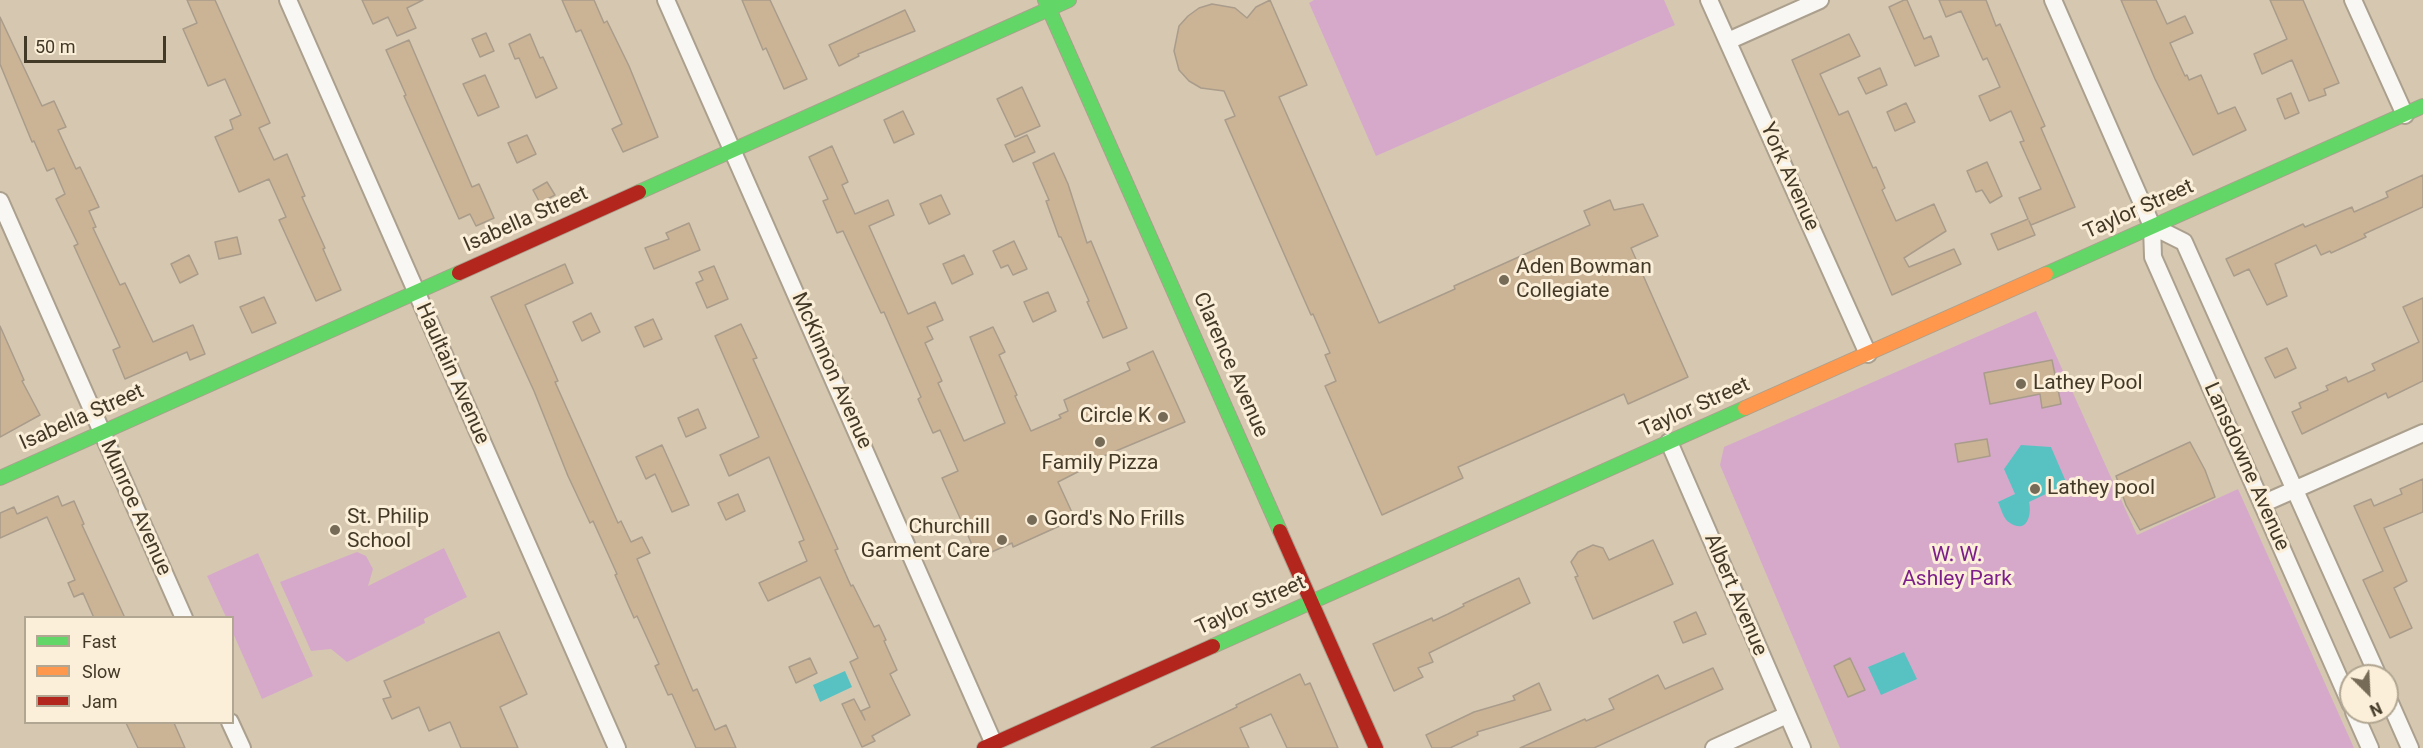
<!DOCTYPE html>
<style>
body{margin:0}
#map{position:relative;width:2423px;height:748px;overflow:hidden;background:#d6c8b0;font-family:Roboto,sans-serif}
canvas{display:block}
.legend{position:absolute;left:24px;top:616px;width:210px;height:108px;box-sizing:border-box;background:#fbefd9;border:2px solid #b1a692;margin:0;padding:8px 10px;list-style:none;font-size:18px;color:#433927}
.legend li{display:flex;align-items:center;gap:12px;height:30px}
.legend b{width:30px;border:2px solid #b1a692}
.north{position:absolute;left:2339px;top:664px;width:60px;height:60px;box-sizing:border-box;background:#fbefd9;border:2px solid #b1a692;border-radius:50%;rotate:156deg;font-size:16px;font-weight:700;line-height:24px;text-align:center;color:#433927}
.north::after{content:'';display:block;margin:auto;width:21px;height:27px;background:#766b57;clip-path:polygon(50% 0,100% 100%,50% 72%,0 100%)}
.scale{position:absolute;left:24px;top:36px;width:142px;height:27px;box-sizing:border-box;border:3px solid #433927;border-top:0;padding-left:8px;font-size:18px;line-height:21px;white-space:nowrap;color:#433927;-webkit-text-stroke:4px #fbefd9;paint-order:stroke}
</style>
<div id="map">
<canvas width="2423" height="748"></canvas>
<ul class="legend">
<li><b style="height:8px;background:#63d668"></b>Fast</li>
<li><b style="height:8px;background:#ff974d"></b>Slow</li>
<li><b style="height:8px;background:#b3261e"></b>Jam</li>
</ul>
<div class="north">N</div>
<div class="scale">50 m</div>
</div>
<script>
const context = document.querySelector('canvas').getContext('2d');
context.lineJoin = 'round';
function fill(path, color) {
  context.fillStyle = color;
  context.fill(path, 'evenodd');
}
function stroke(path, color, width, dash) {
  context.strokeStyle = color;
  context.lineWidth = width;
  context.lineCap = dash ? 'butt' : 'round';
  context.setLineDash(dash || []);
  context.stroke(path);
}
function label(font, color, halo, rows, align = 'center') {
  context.font = font + ' Roboto,sans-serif';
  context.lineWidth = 6;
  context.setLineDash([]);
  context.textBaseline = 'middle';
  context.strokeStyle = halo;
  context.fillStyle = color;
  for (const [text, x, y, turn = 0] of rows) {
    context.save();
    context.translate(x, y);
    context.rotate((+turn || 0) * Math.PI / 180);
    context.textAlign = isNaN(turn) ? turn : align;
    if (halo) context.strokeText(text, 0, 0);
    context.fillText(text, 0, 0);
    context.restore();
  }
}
const green = new Path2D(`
 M1314 0H1664L1675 25 1376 156 1309 3Z
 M2036 311 2137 535 2238 489 2354 748H1840L1720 465 1724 447Z
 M444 548 467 597 424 619 425 623 347 662 331 649 311 651 280 582 357 552 366 556 373 569 368 586Z
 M258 553 313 676 262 699 233 633 232 618 226 617 207 576Z`);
const water = new Path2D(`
 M2021 445 2051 447 2067 484 2029 502C2032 515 2027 534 2010 523 2003 519 2001 508 1998 502L2015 494 2004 469Z
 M1904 652 1917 679 1881 695 1868 667Z
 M845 671 852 687 820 702 813 685Z`);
const building = new Path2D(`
 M187 0H215L270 123 259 128 274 160 287 154 305 196 302 197 325 248 323 249 341 290 316 301 279 220 286 217 269 179 239 192 215 137 233 129 230 120 241 115 225 79 208 86 183 29 197 23Z
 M362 0H423L407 8 416 28 397 36 388 17 373 24Z
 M562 0H594L604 23 607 21 629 66 658 137 623 152 612 129 622 124 581 30 576 32Z
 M742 0H770L807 79 784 89 766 48 763 50Z
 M1270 0 1307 85 1279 97 1379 323 1455 289 1454 286 1590 225 1584 211 1610 200 1614 210 1643 204 1658 236 1631 248 1688 377 1628 404 1624 394 1458 467 1463 478 1382 515 1325 386 1336 381 1325 355 1330 353 1313 314 1311 315 1225 120 1235 116 1224 91 1201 88 1189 81 1179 70 1174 51 1179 26 1188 16 1199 8 1212 4 1235 8 1247 18 1256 7Z
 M1904 0H1907L1924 39 1931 36 1939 56 1915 66 1889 7Z
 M1939 0H1986L1996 26 2000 24 2045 126 2041 128 2075 207 2031 225 2029 221 2035 235 1998 250 1991 234 2028 219 2019 198 2041 189 2020 142 2024 141 2011 111 1990 121 1979 96 2000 87 1987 58 1983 60 1961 11 1946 17Z
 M2121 0H2156L2167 24 2185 16 2193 33 2170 43 2185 76 2187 75 2189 80 2201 75 2218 114 2235 107 2246 130 2193 155 2155 79Z
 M2270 0H2303L2339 83 2324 89 2326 95 2309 101 2292 60 2262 74 2254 54 2287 39Z
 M905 10 915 31 858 54 859 56 839 66 829 45Z
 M0 17 42 106 54 101 66 127 58 130 76 169 80 167 99 207 89 211 96 227 93 228 120 285 125 283 153 342 193 325 205 354 190 360 187 352 125 379 113 350 120 347 74 246 78 244 56 199 65 194 54 168 47 171 34 141 32 142 0 64Z
 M486 33 494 51 480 57 472 39Z
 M530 34 540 58 543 57 557 88 536 98 519 58 515 59 509 44Z
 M1849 34 1860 56 1820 74 1839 115 1848 111 1873 168 1876 167 1885 188 1882 190 1896 221 1934 204 1946 231 1904 258 1909 267 1954 249 1961 264 1892 295 1792 60Z
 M409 40 472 187 479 184 494 218 476 226 470 214 459 219 404 96 406 95 386 50Z
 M1880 68 1887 85 1866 94 1858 78Z
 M485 75 499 107 478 116 463 84Z
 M1022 87 1040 126 1015 137 997 99Z
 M2291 93 2299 113 2285 119 2277 99Z
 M1906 103 1915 122 1895 131 1887 112Z
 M903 111 914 134 894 143 884 120Z
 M527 135 536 154 517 163 508 143Z
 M1027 135 1035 152 1013 162 1005 145Z
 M832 146 848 182 842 185 855 214 888 200 894 215 869 226 908 314 935 302 943 320 927 327 933 339 925 343 942 381 938 383 964 441 1005 423 970 337 993 327 1005 352 999 355 1017 395 1015 396 1031 431 1061 418 1059 415 1068 411 1064 400 1130 370 1127 363 1153 351 1185 422 1104 456 1105 458 1058 482 1075 519 1013 547 1012 543 978 558 942 478 958 471 940 430 933 433 918 399 921 397 884 312 881 313 843 231 837 233 823 201 828 199 809 157Z
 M1054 153 1068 184 1087 243 1091 241 1127 328 1103 338 1087 302 1089 301 1061 237H1059L1046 201 1049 200 1033 163Z
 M1987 162 2002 196 1990 203 1982 190 1976 192 1967 171Z
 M2423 175V207L2364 234 2366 237 2331 253 2330 251 2321 255 2316 245 2275 264 2287 296 2267 305 2249 269 2234 276 2226 259 2303 224 2305 227 2352 207 2354 212 2388 197 2386 192Z
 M547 182 555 195 540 203 533 190Z
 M941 195 950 214 929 224 920 204Z
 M689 223 700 250 654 269 645 248 669 239 666 233Z
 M237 237 241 254 219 259 215 242Z
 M1014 241 1027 269 1013 275 1008 265 1001 268 993 251Z
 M189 255 198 274 180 283 171 264Z
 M964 255 973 274 952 284 943 264Z
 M565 264 573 283 525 305 558 381 555 382 618 523 621 521 631 542 642 537 650 553 637 559 693 691 697 689 715 730 726 725 736 748H696L672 694 668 695 655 666 659 664 637 616 634 618 615 575 617 574 593 521 590 523 568 476 534 391 491 297Z
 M714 266 728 299 707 308 696 283 703 280 699 272Z
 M1048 292 1056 311 1033 322 1024 302Z
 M264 297 276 323 252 333 240 307Z
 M2423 298V381L2388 398 2386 393 2302 434 2292 412 2301 408 2299 403 2328 390 2326 386 2346 377 2348 382 2375 370 2372 364 2419 342 2403 307Z
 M591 313 600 332 582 341 573 322Z
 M653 319 662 339 644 347 635 327Z
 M741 324 757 358 753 359 838 549 835 550 851 586 853 585 874 627 879 625 886 640 884 641 897 670 890 674 910 715 872 736 875 741 862 747 842 704 854 699 865 720 861 711 870 707 850 662 858 658 820 577 768 601 759 583 807 561 799 542 804 540 769 457 729 476 720 455 759 437 715 336Z
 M0 326 24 380 22 381 40 415 0 437Z
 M2287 348 2296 368 2275 378 2265 358Z
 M2052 360 2061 404 2042 408 2040 394 1990 404 1984 373Z
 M698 409 706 428 686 437 678 418Z
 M1987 439 1990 456 1958 462 1955 444Z
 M2190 442 2205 470 2215 497 2140 530 2126 505 2116 476Z
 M662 445 689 505 672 512 655 474 646 479 636 457Z
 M2423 479V512L2384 528 2407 581 2394 588 2412 628 2390 638 2363 580 2383 571 2354 506 2371 499 2374 506 2402 494 2400 489Z
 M738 494 745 511 726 520 718 503Z
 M58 496 62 506 74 501 84 524 82 525 125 618H94L83 593 74 597 68 583 75 580 47 517 0 538V513L14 507 17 514Z
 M1653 540 1673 584 1593 619 1575 577 1578 576 1571 562 1578 552 1593 545 1603 548 1609 560Z
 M1519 578 1530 603 1429 653 1433 662 1418 668 1423 677 1394 691 1373 644 1432 618 1433 621 1448 614 1464 606 1463 604Z
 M1696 612 1706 634 1683 643 1674 622Z
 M499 632 527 694 500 707 518 748H461L450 722 429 731 419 707 392 719 383 699 391 697 384 681Z
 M810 658 817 673 796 683 789 667Z
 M1850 658 1865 690 1848 697 1834 666Z
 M1713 668 1723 689 1594 748H1520L1585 719 1586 721 1614 709 1609 699 1658 675 1665 689Z
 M1300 674 1305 685 1310 683 1338 748H1287L1271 714 1240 728 1249 748H1151L1237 707 1236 705Z
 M1539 683 1551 710 1477 732 1478 735 1450 748H1432L1426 735 1474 712 1515 700 1513 696Z
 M126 723H174L185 748H138Z`);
const street = new Path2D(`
 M288 0 617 748
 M666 0 994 744
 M1709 0 1868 354
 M2053 0 2152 226 2153 257 2351 705
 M2353 0 2405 115
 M1728 41 1820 0
 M0 201 184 618
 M2152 226 2184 242 2378 676
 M1669 442 1802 748
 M2262 504 2423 433
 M2387 696 2410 748
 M2354 712 2370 748
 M230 722 242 748
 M1714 748 1787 715`);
const fast = new Path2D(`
 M1045 0 1280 531
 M639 192 1069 0
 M2046 274 2423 106
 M0 478 459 273
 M1213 646 1745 408`);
const slow = new Path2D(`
 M1745 408 2046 274`);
const jam = new Path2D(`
 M459 273 639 192
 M1280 531 1376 748
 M984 748 1213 646`);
const markers = [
 [1504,280,6,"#766b57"],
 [2021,384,6,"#766b57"],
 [1163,417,6,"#766b57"],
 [1100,442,6,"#766b57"],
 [2035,489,6,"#766b57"],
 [1032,520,6,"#766b57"],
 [335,530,6,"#766b57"],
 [1002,540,6,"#766b57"]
];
const streetNames = [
 ["York Avenue",1789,177,66],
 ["Taylor Street",2139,210,-24],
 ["Isabella Street",526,220,-24],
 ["Clarence Avenue",1230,365,66],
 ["McKinnon Avenue",831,371,66],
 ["Haultain Avenue",452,374,66],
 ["Taylor Street",1695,408,-24],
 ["Isabella Street",82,418,-24],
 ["Lansdowne Avenue",2246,467,66],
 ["Munroe Avenue",135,508,66],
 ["Albert Avenue",1735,595,67],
 ["Taylor Street",1251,606,-24]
];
const poiNames = [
 ["Aden Bowman",1516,268],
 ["Collegiate",1516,292],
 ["Lathey Pool",2033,384],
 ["Circle K",1151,417,"right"],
 ["Family Pizza",1100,464,"center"],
 ["Lathey pool",2047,489],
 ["St. Philip",347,518],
 ["School",347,542],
 ["Gord's No Frills",1044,520],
 ["Churchill",990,528,"right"],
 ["Garment Care",990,552,"right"]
];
const parkNames = [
 ["W. W.",1957,556],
 ["Ashley Park",1957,580]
];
fill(green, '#d6a9cb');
fill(water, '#58c2c3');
fill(building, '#cbb396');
stroke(building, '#a99c8b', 1.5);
stroke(street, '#aba08e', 20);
stroke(fast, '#aba08e', 16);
stroke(slow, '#aba08e', 16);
stroke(jam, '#aba08e', 16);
stroke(street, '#f9f7f3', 16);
stroke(fast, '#63d668', 14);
stroke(slow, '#ff974d', 14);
stroke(jam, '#b3261e', 14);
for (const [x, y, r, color] of markers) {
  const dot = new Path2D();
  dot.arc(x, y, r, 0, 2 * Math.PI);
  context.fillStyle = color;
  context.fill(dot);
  stroke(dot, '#fbefd9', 2);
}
label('21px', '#433927', '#fbefd9', streetNames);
label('21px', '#433927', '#fbefd9', poiNames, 'left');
label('21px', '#7d1e8b', '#fbefd9', parkNames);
</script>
